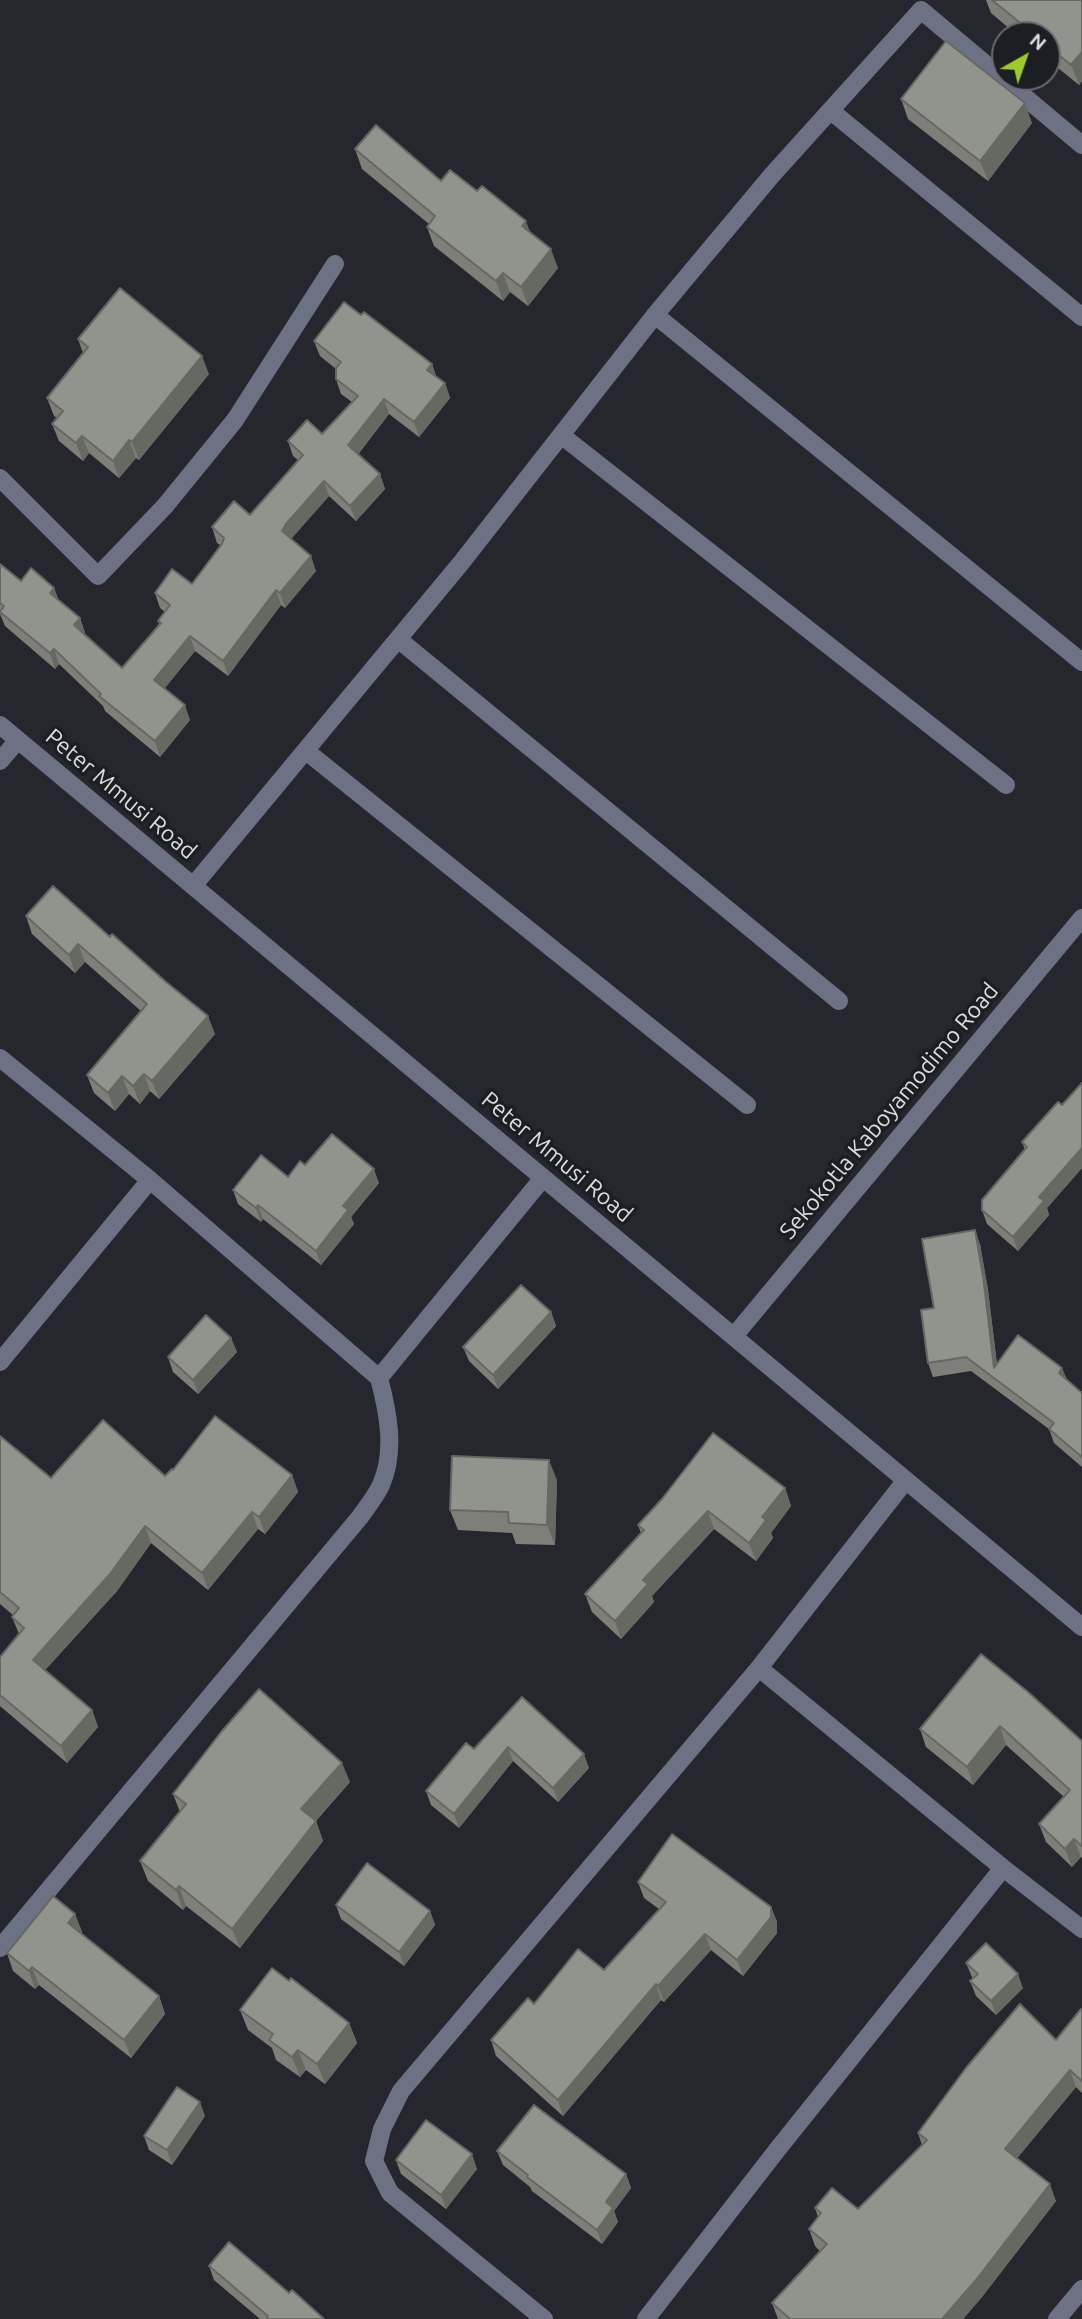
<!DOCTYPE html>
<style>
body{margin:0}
#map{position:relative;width:1082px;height:2319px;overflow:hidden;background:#26272e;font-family:Ubuntu,sans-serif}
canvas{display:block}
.north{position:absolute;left:991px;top:21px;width:70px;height:70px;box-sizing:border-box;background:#1c1e24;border:2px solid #686a70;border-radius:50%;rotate:40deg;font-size:19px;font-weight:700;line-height:28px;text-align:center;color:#dbdde1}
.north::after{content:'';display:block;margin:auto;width:24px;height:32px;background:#9eca2f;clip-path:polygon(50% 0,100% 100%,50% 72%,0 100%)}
</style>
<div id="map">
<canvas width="1082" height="2319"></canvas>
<div class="north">N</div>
</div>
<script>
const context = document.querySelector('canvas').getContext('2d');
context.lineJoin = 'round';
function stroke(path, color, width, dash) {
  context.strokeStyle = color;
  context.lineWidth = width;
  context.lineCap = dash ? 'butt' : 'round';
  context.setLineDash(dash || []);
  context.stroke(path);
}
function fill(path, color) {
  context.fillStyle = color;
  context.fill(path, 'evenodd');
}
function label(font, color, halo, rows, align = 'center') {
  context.font = font + ' Ubuntu,sans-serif';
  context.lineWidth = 7;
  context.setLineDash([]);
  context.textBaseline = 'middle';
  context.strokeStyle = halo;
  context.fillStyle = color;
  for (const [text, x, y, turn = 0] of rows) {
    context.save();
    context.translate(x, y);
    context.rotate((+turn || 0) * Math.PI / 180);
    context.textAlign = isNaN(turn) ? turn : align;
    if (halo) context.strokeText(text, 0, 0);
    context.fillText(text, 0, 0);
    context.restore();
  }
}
const minor = new Path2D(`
 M831 111 1082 317
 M655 315 1082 662
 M561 435 1006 785
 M0 478 98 576 165 506 235 420 335 264
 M398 639 839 1001
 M0 725 1082 1627
 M306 751 747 1105
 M0 761 18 740
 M193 886 461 563 655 315 772 175 921 10 1082 145
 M0 1058 150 1180 379 1378 543 1178
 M734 1336 1082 918
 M0 1362 150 1180
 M759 1668 906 1480
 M0 1948 360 1517C367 1507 376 1496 381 1485 396 1451 388 1412 379 1378
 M544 2319 390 2193 374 2161 382 2129 401 2091 759 1668 1003 1868 1082 1929
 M646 2319 777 2150 1003 1868
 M1057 2319 1082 2289`);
const wall = new Path2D(`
 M986 0H1082V81L1079 85 1047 59V35H1017L991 13Z
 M901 99 1032 123 988 181 908 119Z
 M355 149 441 181 530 233 558 268 528 306 510 292 503 301 434 246 427 227 429 224 362 169Z
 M361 315 432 364 436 376 445 383 450 398 419 437 389 414 358 454 380 474 385 489 356 521 329 496 291 539 316 571 285 608 281 605 228 676 195 651 165 688 190 720 160 757 105 711 103 706 59 664 55 669 5 626 0 614V564L21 581 54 588 59 601 80 618 85 633 84 635 122 668 159 624 158 621 165 612 160 608 155 593 192 584 220 545 217 543 212 527 250 515 298 460 293 456 288 441 322 434 352 402 341 394 336 379V369L320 356 314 341Z
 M78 339 209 374 139 460 136 458 119 478 89 453 83 461 59 441 52 424 57 418 54 416 47 398 83 353Z
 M53 886 215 1034 159 1099 150 1091 140 1104 129 1094 115 1111 94 1093 87 1075 141 1011 85 962 75 973 32 934 26 916Z
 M1082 1083V1168L1047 1208 1049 1215 1018 1251 987 1224 982 1210 1025 1150 1022 1142 1062 1105Z
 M305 1165 379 1183 351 1217 354 1224 321 1265 263 1219 261 1222 238 1204 233 1190 288 1177Z
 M980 1244 988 1290 997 1364 1067 1380 1082 1393V1467L1054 1443 1049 1429 971 1371 933 1377 928 1363 934 1308Z
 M551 1312 556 1326 498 1389 469 1361 463 1347Z
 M231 1338 237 1352 198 1394 173 1372 168 1357Z
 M0 1436 51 1478 165 1476 173 1470 292 1475 298 1492 265 1534 258 1529 208 1590 151 1543 117 1591 45 1670 92 1710 98 1727 67 1763 0 1706V1657L19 1634 12 1617 13 1615 0 1604Z
 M557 1480 555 1545 516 1544 512 1533 458 1530 450 1510Z
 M785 1488 791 1506 771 1533 773 1538 756 1561 714 1529 652 1596 654 1602 621 1639 592 1612 585 1594 641 1533 638 1525Z
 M981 1654 1082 1741V1858L1081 1857 1072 1867 1046 1842 1039 1824 1064 1797 1006 1745 973 1785 926 1747 920 1729Z
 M522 1697 589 1768 558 1802 513 1761 459 1828 431 1805 426 1791 474 1749Z
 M350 1782 316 1821 323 1841 240 1948 186 1906 183 1910 148 1881 140 1861 180 1812 173 1794Z
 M638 1882 771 1907 777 1922V1933L743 1976 711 1950 664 2002 661 2000 563 2116 496 2056 491 2040 534 2004 604 1970 659 1909 644 1898Z
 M336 1905 430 1911 435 1925 404 1966 341 1919Z
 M75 1914 82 1932 81 1933 159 1996 165 2014 131 2058 39 1985 35 1989 13 1971 7 1953Z
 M966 1963 1023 1988 996 2015 976 1996 970 1981 973 1979 972 1977Z
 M289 1981 349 2023 357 2043 325 2084 306 2070 300 2077 276 2060 272 2048 248 2030 240 2010Z
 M1082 2010V2093L1076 2087 1017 2158 1056 2201 982 2297 963 2319H778L772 2303 820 2251 815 2246 809 2229 818 2217 815 2208 858 2209 922 2145 918 2133 1056 2040Z
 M205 2116 172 2165 149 2150 144 2136Z
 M497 2151 626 2174 631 2188 614 2211 618 2222 602 2244 532 2191 530 2187 503 2165Z
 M396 2160 477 2169 446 2209 401 2174Z
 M209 2266 289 2293 324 2319H260L214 2280Z`);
const shadedWall = new Path2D(`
 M1082 52V81L1079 85 1071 65Z
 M1025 103 1032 123 988 181 980 161Z
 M526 221 533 240 522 226Z
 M551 249 558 268 528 306 521 287Z
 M503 273 510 292 503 301 496 281Z
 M202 356 209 374 139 460 132 442Z
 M432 364 437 379 427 370Z
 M445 383 450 398 419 437 414 422Z
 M384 399 389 414 354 460 348 445Z
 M82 436 89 453 83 461 76 443Z
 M129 440 136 458 119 478 113 461Z
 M380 474 385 489 356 521 350 506Z
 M324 481 329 496 291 539 282 531 286 524Z
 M311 556 316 571 285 608 280 593Z
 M54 588 60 603 50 593Z
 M276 590 281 605 228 676 223 661Z
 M80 618 85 633 79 640 74 625Z
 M190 636 195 651 159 695 154 680Z
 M54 649 59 664 55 669 50 653Z
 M185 705 190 720 160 757 155 741Z
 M78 944 85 962 75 973 69 955Z
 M208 1016 215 1034 159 1099 152 1081Z
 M144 1074 150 1091 140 1104 133 1086Z
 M122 1076 129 1094 115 1111 108 1093Z
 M1082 1148V1168L1047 1208 1049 1215 1018 1251 1013 1237 1039 1197Z
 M374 1169 379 1183 351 1217 354 1224 321 1265 316 1251 343 1206Z
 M258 1205 263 1219 261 1222 256 1208Z
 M975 1230 980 1244 988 1290 999 1382 994 1368Z
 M551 1312 556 1326 498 1389 493 1375Z
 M231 1338 237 1352 198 1394 193 1380Z
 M1062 1368 1068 1382 1059 1373Z
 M549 1460 557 1480 555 1545 547 1525Z
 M292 1475 298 1492 265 1534 259 1517Z
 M785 1488 791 1506 771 1533 773 1538 756 1561 749 1543 762 1517Z
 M708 1511 714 1529 652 1596 654 1602 621 1639 615 1621 643 1580Z
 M252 1512 258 1529 208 1590 202 1573Z
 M145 1526 151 1543 117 1591 39 1677 33 1660Z
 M92 1710 98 1727 67 1763 61 1746Z
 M1000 1726 1006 1745 973 1785 967 1767Z
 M508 1747 513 1761 459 1828 454 1814Z
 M584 1754 589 1768 558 1802 553 1788Z
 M342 1763 350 1782 308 1829 301 1809Z
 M316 1821 323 1841 240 1948 232 1929Z
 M1074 1839 1081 1857 1072 1867 1065 1849Z
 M179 1886 186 1906 183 1910 176 1890Z
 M771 1907 777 1922V1933L743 1976 737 1960Z
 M430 1911 435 1925 404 1966 399 1952Z
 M75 1914 82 1932 75 1941 68 1923Z
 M705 1934 711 1950 664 2002 658 1986Z
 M32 1967 39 1985 35 1989 29 1971Z
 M1018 1974 1023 1988 996 2015 991 2001Z
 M656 1984 661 2000 563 2116 558 2100Z
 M159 1996 165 2014 131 2058 124 2040Z
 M349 2023 357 2043 325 2084 317 2064Z
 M298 2050 306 2070 300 2077 292 2057Z
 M1070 2070 1076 2087 1011 2166 1005 2149Z
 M200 2102 205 2116 172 2165 167 2150Z
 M472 2154 477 2169 446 2209 441 2195Z
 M626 2174 631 2188 614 2211 618 2222 602 2244 597 2230 606 2202Z
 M1050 2184 1056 2201 982 2297 963 2319H942Z`);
const building = new Path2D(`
 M992 0H1082V52L1071 65 1047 45V35H1035Z
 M946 41 1025 103 980 161 901 99Z
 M376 125 441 181 450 170 477 191 482 186 526 221 522 226 551 249 521 287 503 273 496 281 427 227 435 216 355 149Z
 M120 288 202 356 132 442 129 440 113 461 82 436 76 443 52 424 63 411 47 398 88 347 78 339Z
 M344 302 361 315 364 312 432 364 427 370 445 383 414 422 384 399 348 445 380 474 350 506 324 481 286 524 282 531 311 556 280 593 276 590 223 661 190 636 154 680 185 705 155 741 99 696 101 694 54 649 50 653 0 612 4 606 0 603V564L21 581 31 568 54 588 50 593 80 618 74 625 122 668 161 623 158 621 170 605 155 593 172 569 192 584 222 544 224 538 212 527 234 501 250 515 303 455 288 441 307 420 322 434 358 396 336 379V368L341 362 314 341Z
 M53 886 110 937 112 934 166 982 208 1016 152 1081 144 1074 133 1086 122 1076 108 1093 87 1075 147 1004 78 944 69 955 26 916Z
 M1082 1083V1148L1039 1197 1044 1201 1013 1237 982 1210V1200L1027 1147 1022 1142 1058 1102 1062 1105Z
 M332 1134 374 1169 343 1206 348 1210 316 1251 258 1205 256 1208 233 1190 261 1155 288 1177 300 1161 305 1165Z
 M975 1230 983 1276 994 1368 1018 1335 1062 1368 1059 1373 1082 1393V1457L1049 1429 1054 1423 966 1357 928 1363 921 1310 934 1308 922 1239Z
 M521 1285 551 1312 493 1375 463 1347Z
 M206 1315 231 1338 193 1380 168 1357Z
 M215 1416 292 1475 259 1517 252 1512 202 1573 145 1526 110 1574 33 1660 92 1710 61 1746 0 1695V1657L24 1628 12 1617 19 1608 0 1592V1436L51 1478 103 1420 165 1476 172 1469 173 1470Z
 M713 1433 785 1488 762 1517 766 1520 749 1543 708 1511 643 1580 648 1584 615 1621 585 1594 644 1530 638 1525 662 1499Z
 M452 1456 549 1460 547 1525 509 1523 508 1512 450 1510Z
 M981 1654 1028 1692 1082 1741V1846L1074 1839 1065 1849 1039 1824 1070 1790 1000 1726 967 1767 920 1729Z
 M259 1689 342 1763 301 1809 316 1821 232 1929 179 1886 176 1890 140 1861 186 1804 173 1794 222 1731Z
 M522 1697 584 1754 553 1788 508 1747 454 1814 426 1791 466 1743 474 1749Z
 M672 1834 771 1907V1917L737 1960 705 1934 658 1986 656 1984 558 2100 491 2040 528 1998 534 2004 578 1949 604 1970 666 1902 638 1882Z
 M367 1863 430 1911 399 1952 336 1905Z
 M53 1896 75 1914 68 1923 159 1996 124 2040 32 1967 29 1971 7 1953Z
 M986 1943 1018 1974 991 2001 970 1981 978 1974 966 1963Z
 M272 1968 289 1981 291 1978 349 2023 317 2064 298 2050 292 2057 269 2040 273 2034 240 2010Z
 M1020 2004 1056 2040 1081 2009 1082 2010V2081L1070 2070 1005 2149 1050 2184 976 2280 942 2319H790L772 2303 827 2244 809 2229 821 2213 815 2208 832 2188 858 2209 927 2140 918 2133 966 2068Z
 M177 2087 200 2102 167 2150 144 2136Z
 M534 2105 626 2174 606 2202 613 2208 597 2230 527 2177 528 2175 497 2151Z
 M426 2120 472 2154 441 2195 396 2160Z
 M229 2242 289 2293 292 2290 324 2319H268L267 2318 268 2316 209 2266Z`);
const streetNames = [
 ["Peter Mmusi Road",121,794,40],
 ["Sekokotla Kaboyamodimo Road",889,1111,-50],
 ["Peter Mmusi Road",557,1157,40]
];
stroke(minor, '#6c7184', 18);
fill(wall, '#7d7f78');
fill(shadedWall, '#666862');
fill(building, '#91948c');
stroke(building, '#666862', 2);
label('23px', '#dbdde1', '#1c1e24', streetNames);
</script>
